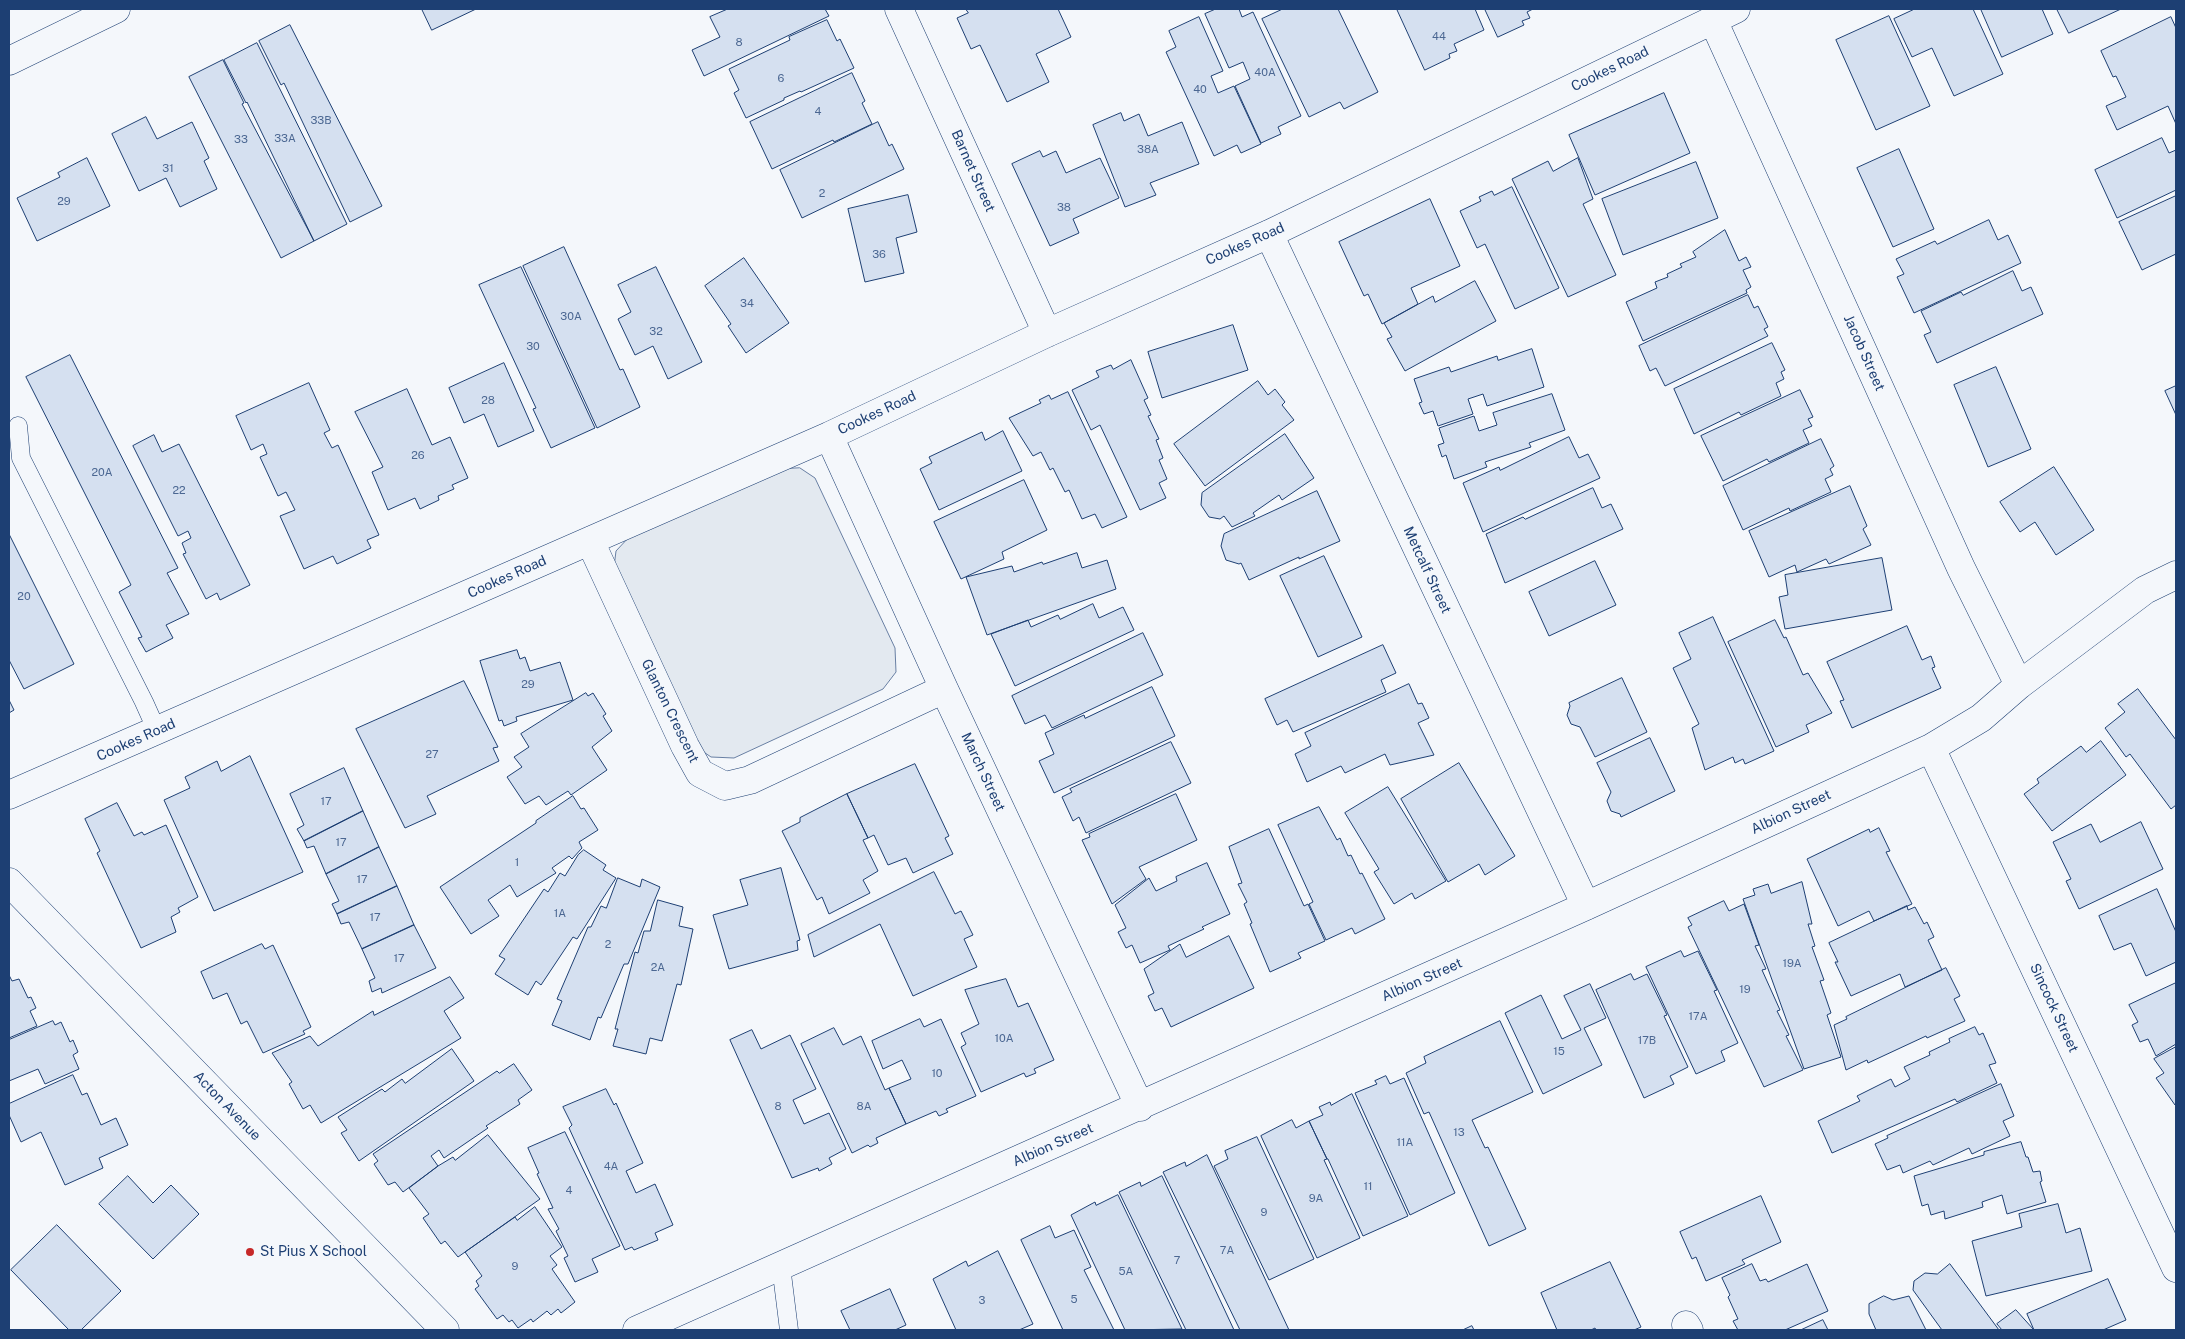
<!DOCTYPE html>
<style>
body{margin:0}
#map{position:relative;width:2185px;height:1339px;overflow:hidden;background:#f4f7fb;font-family:"Public Sans",sans-serif}
canvas{display:block}
.frame{position:absolute;inset:0;border:10px solid #1d3f73;pointer-events:none}
</style>
<div id="map">
<canvas width="2185" height="1339"></canvas>
<div class="frame"></div>
</div>
<script>
const context = document.querySelector('canvas').getContext('2d');
context.lineJoin = 'round';
function fill(path, color) {
  context.fillStyle = color;
  context.fill(path, 'evenodd');
}
function stroke(path, color, width, dash) {
  context.strokeStyle = color;
  context.lineWidth = width;
  context.lineCap = dash ? 'butt' : 'round';
  context.setLineDash(dash || []);
  context.stroke(path);
}
function label(font, color, halo, rows, align = 'center') {
  context.font = font + ' "Public Sans",sans-serif';
  context.lineWidth = 4;
  context.setLineDash([]);
  context.textBaseline = 'middle';
  context.strokeStyle = halo;
  context.fillStyle = color;
  for (const [text, x, y, turn = 0] of rows) {
    context.save();
    context.translate(x, y);
    context.rotate((+turn || 0) * Math.PI / 180);
    context.textAlign = isNaN(turn) ? turn : align;
    if (halo) context.strokeText(text, 0, 0);
    context.fillText(text, 0, 0);
    context.restore();
  }
}
const green = new Path2D(`
 M800 468 815 478 895 648 896 672 883 689 734 758 711 757 695 746 613 575 616 551 630 536 779 469Z`);
const building = new Path2D(`
 M422 9H476L432 30Z
 M728 9H825L829 16 704 76 692 50 720 37 710 17Z
 M966 9H1058L1071 37 1036 54 1049 82 1007 102 980 45 971 49 957 18 968 13Z
 M1216 9H1239L1242 17 1253 12 1301 116 1278 127 1281 134 1261 143 1235 86 1250 79 1243 62 1229 68 1205 14Z
 M1283 9H1338L1378 92 1344 109 1340 102 1309 117 1262 19Z
 M1397 9H1475L1484 30 1454 44 1457 51 1449 54 1450 58 1425 70Z
 M1485 9H1533L1527 12 1530 18 1522 21 1524 25 1498 37Z
 M1915 9H1973L2003 74 1954 96 1932 48 1912 57 1894 19Z
 M1981 9H2042L2053 34 2002 57Z
 M2057 9H2121L2069 33Z
 M1889 16 1930 106 1876 130 1836 40Z
 M1199 17 1223 71 1211 76 1218 93 1234 86 1261 144 1241 153 1237 145 1214 156 1166 52 1176 47 1169 31Z
 M2171 17 2176 28V124L2168 106 2117 130 2106 106 2126 97 2116 76 2113 77 2101 51Z
 M827 20 837 41 840 39 854 68 801 92 800 91 784 98V100L746 118 734 93 739 90 729 69 790 40 789 37Z
 M290 25 382 206 350 222 284 83 281 85 259 41Z
 M257 43 347 224 314 241 247 102 246 103 224 60Z
 M223 60 244 103 242 104 314 241 281 258 189 77Z
 M852 73 865 101 862 103 872 124 834 142 833 140 772 169 750 122Z
 M1664 93 1690 153 1595 195 1569 135Z
 M1121 113 1124 121 1139 114 1148 136 1182 122 1199 164 1150 183 1156 195 1125 207 1093 125Z
 M146 117 157 139 192 122 209 158 204 161 217 189 180 207 166 178 139 191 112 134Z
 M878 122 889 146 892 144 904 169 802 218 780 170Z
 M2162 138 2169 153 2176 150V190L2117 218 2095 170Z
 M1899 149 1934 229 1893 247 1857 168Z
 M1040 151 1043 157 1056 151 1066 173 1100 158 1119 198 1073 219 1079 233 1050 246 1012 164Z
 M87 158 110 206 37 241 17 198 60 177 58 173Z
 M1578 158 1593 199 1583 204 1616 275 1568 297 1512 179 1548 161 1553 171Z
 M1696 162 1718 218 1623 255 1602 199Z
 M1512 187 1559 288 1515 309 1485 244 1477 248 1460 211 1481 201 1479 197 1492 191 1494 195Z
 M908 195 917 232 896 238 904 273 865 282 848 209Z
 M2176 196V254L2142 270 2119 222Z
 M1430 199 1460 266 1411 288 1418 304 1382 324 1368 294 1364 296 1339 242Z
 M1989 220 1998 240 2008 235 2021 263 1914 313 1897 277 1904 274 1896 259 1935 241 1937 244Z
 M1725 230 1739 261 1746 257 1751 267 1743 270 1751 287 1746 290 1747 293 1643 341 1626 302 1657 288 1655 282 1668 277 1667 274 1682 267 1680 264 1696 257 1693 252Z
 M564 247 620 370 623 369 640 407 597 428 523 266Z
 M744 258 789 323 746 353 728 326 731 324 705 286Z
 M521 267 595 428 551 448 533 409 536 408 479 285Z
 M656 267 702 362 668 379 653 346 635 355 618 319 631 312 618 285Z
 M2013 271 2022 291 2031 287 2043 314 1937 363 1924 335 1931 332 1921 311 1961 292 1963 295Z
 M1475 281 1496 321 1405 371 1387 339 1392 337 1384 323 1433 296 1435 302Z
 M1748 295 1754 308 1758 306 1768 327 1764 329 1768 336 1665 386 1656 368 1650 371 1639 346Z
 M1233 325 1248 370 1162 398 1148 352Z
 M1772 343 1785 370 1781 372 1784 379 1776 383 1781 396 1741 415 1739 412 1694 434 1674 389Z
 M1532 349 1544 387 1487 406 1483 394 1468 399 1473 414 1438 426 1433 411 1424 414 1419 403 1422 402 1414 379 1449 367 1451 372 1497 356 1498 360Z
 M70 355 178 568 167 573 189 614 166 625 173 638 146 652 138 638 142 637 119 592 131 585 26 377Z
 M1131 360 1148 398 1144 400 1151 415 1148 416 1159 439 1156 440 1163 458 1159 460 1167 479 1159 483 1166 498 1140 510 1100 425 1091 430 1072 390 1099 377 1096 371 1111 365 1113 369Z
 M504 363 534 431 498 447 484 414 464 423 449 388Z
 M1996 367 2031 449 1988 467 1954 385Z
 M1258 381 1268 395 1275 389 1285 402 1282 405 1294 420 1205 486 1174 444Z
 M309 383 330 430 324 433 332 448 338 445 379 535 367 540 371 548 337 564 333 556 304 569 280 516 295 510 286 492 278 496 260 457 267 454 263 444 251 450 236 416Z
 M2176 386V415L2165 391Z
 M407 389 432 445 450 437 468 478 452 485 454 489 438 496 439 500 420 509 415 498 388 510 372 472 383 467 355 412Z
 M1800 390 1813 417 1808 419 1812 426 1803 430 1809 443 1769 462 1767 459 1723 481 1701 436Z
 M1068 392 1127 517 1102 528 1095 514 1082 519 1069 490 1065 492 1053 468 1050 470 1041 452 1033 456 1009 418 1041 403 1039 400 1049 395 1051 399Z
 M1552 394 1565 430 1529 443 1531 447 1485 462 1487 467 1454 479 1446 455 1442 457 1438 445 1444 443 1439 428 1474 416 1479 431 1497 425 1493 413Z
 M1003 431 1022 471 939 510 920 469 932 463 929 457 982 432 985 440Z
 M1285 434 1314 478 1282 500 1279 495 1253 513 1255 516 1232 527 1224 516 1220 519 1209 517 1201 505 1202 493Z
 M154 435 162 452 179 444 250 585 220 600 217 593 206 599 183 554 186 553 182 543 191 538 188 531 178 536 133 446Z
 M1569 437 1579 458 1588 454 1600 478 1483 532 1463 483 1499 467 1500 470Z
 M1821 439 1834 466 1830 469 1833 475 1825 479 1831 492 1790 511 1789 508 1743 530 1723 486Z
 M2054 467 2094 530 2056 555 2035 522 2020 532 2000 502Z
 M1024 480 1047 530 1002 552 1004 559 961 579 934 522Z
 M1850 486 1867 526 1863 529 1871 545 1829 564 1826 559 1797 572 1795 565 1769 577 1749 531Z
 M1593 488 1602 508 1611 504 1623 529 1505 583 1486 534 1523 517 1525 519Z
 M1317 491 1340 541 1299 559V557L1249 580 1241 563 1239 564 1226 560 1221 546 1224 534Z
 M9 534 74 664 24 689 9 660Z
 M1077 553 1082 568 1107 560 1116 589 987 635 966 577 1012 566 1014 572 1042 562 1043 564Z
 M1324 556 1362 637 1318 657 1280 576Z
 M1882 558 1892 610 1785 629 1779 597 1788 595 1785 575Z
 M1595 561 1616 605 1549 636 1529 592Z
 M1093 604 1099 618 1123 607 1134 630 1015 686 991 634 1028 620 1031 627 1058 615 1060 619Z
 M1713 617 1774 751 1745 764 1743 759 1735 763 1733 757 1705 770 1692 728 1699 724 1673 668 1691 659 1679 633Z
 M1775 620 1784 638 1786 637 1803 675 1808 673 1832 713 1806 725 1809 732 1776 747 1728 642Z
 M1907 626 1922 660 1931 656 1935 667 1932 668 1941 688 1852 728 1840 701 1844 700 1827 662Z
 M1143 633 1163 675 1052 728 1045 715 1025 724 1012 696Z
 M1383 645 1396 673 1381 680 1386 692 1293 732 1287 720 1277 725 1265 699Z
 M517 650 520 659 525 657 530 671 560 662 573 700 516 717 517 721 504 726 502 720 499 721 480 661Z
 M1622 678 1647 732 1595 757 1580 727 1571 724 1567 715 1570 706 1569 703Z
 M464 681 498 747 493 748 499 761 427 796 436 814 405 828 356 729Z
 M1409 684 1418 704 1422 703 1429 718 1418 723 1434 755 1390 765 1385 754 1345 773 1341 766 1307 782 1295 754 1311 746 1305 733Z
 M1152 687 1175 736 1054 793 1039 761 1054 754 1045 733 1084 715 1085 718Z
 M2138 689 2176 740V805L2171 809 2130 754 2126 757 2105 728 2125 712 2118 704Z
 M586 693 588 696 593 693 606 714 603 716 612 731 592 747 607 770 571 795 568 791 546 805 539 796 525 804 507 777 522 767 514 757 529 747 521 734Z
 M9 700 14 710 9 713Z
 M1650 738 1675 791 1621 817 1620 814 1611 811 1607 801 1611 792 1597 763Z
 M2101 741 2126 775 2052 831 2024 794 2039 783 2037 779 2081 746 2086 752Z
 M1171 742 1191 783 1086 833 1079 817 1073 821 1062 797 1072 792 1070 789Z
 M250 756 303 872 214 911 164 800 190 788 185 777 217 761 221 771Z
 M1459 763 1515 856 1485 875 1479 864 1448 882 1401 799Z
 M915 764 949 836 945 838 953 854 913 873 906 858 888 865 874 835 868 838 847 794Z
 M344 768 363 811 304 841 297 829 304 825 290 794Z
 M1388 787 1446 881 1415 899 1412 893 1394 904 1374 872 1379 869 1345 813Z
 M847 794 868 838 863 840 878 871 863 880 870 893 829 914 822 897 817 900 782 831 800 822V818Z
 M1176 794 1197 840 1139 867 1146 879 1112 904 1082 840 1090 837 1089 834Z
 M573 796 581 809 584 808 598 830 579 842 582 848 572 859 569 856 552 868 556 873 517 897 510 885 488 900 499 916 471 934 440 887 536 823V821Z
 M117 803 134 836 142 832 144 835 166 825 198 897 178 908 180 912 171 917 176 932 141 948 97 853 100 851 85 819Z
 M1319 807 1337 840 1340 838 1348 856 1351 855 1360 874 1362 873 1385 919 1355 934 1352 928 1326 940 1309 904 1313 902 1278 825Z
 M363 811 379 847 326 874 314 846 307 848 304 841Z
 M2141 822 2163 869 2079 909 2066 881 2071 879 2053 842 2091 824 2100 842Z
 M1879 828 1890 851 1886 852 1912 904 1874 921 1869 911 1838 926 1807 859 1869 829 1870 832Z
 M1269 829 1304 906 1308 904 1325 941 1298 953 1301 958 1270 972 1250 924 1252 923 1244 904 1247 902 1238 884 1242 883 1229 847Z
 M379 847 397 886 337 914 332 904 339 901 326 874Z
 M584 850 606 865 603 870 616 878 577 939 573 937 541 985 536 981 528 995 495 974 505 959 499 956 544 889 548 892 560 873 565 876 578 855Z
 M1207 863 1230 914 1202 927 1204 929 1168 946 1170 950 1140 963 1132 945 1126 948 1118 932 1126 928 1115 905 1149 878 1156 891 1177 881 1176 877Z
 M781 868 800 940 797 941 798 950 729 969 713 915 748 905 740 880Z
 M934 872 955 914 961 911 973 935 964 939 977 967 913 996 880 924 814 957 808 935Z
 M618 878 640 887 642 879 660 887 628 964H624L601 1018 598 1017 590 1040 552 1025 562 1001 557 999 588 927H591L601 906 606 908Z
 M1802 882 1812 924H1808L1815 946 1812 947 1824 980 1820 981 1831 1013 1827 1015 1841 1057 1804 1069 1743 899 1755 895 1753 889 1768 884 1771 893Z
 M397 886 414 925 362 949 349 922 341 924 337 914Z
 M2157 889 2176 932V962L2146 976 2131 943 2114 950 2099 916Z
 M658 900 683 907 679 926 693 929 681 985 677 984 662 1041 650 1038 646 1054 613 1046 618 1029H615L635 952 638 953 644 931H650Z
 M1724 901 1729 911 1744 904 1759 945 1755 946 1766 969 1762 970 1780 1010 1777 1011 1789 1035 1786 1036 1803 1070 1764 1087 1688 927 1692 925 1688 918Z
 M1907 906 1908 910 1915 907 1924 924 1927 922 1934 937 1928 940 1942 970 1905 987 1900 974 1851 996 1835 962H1838L1829 943Z
 M414 925 436 968 382 993 381 988 372 992 369 981 375 978 362 949Z
 M1229 936 1254 988 1171 1027 1162 1008 1155 1011 1148 996 1154 993 1144 969 1180 944 1186 957Z
 M262 944 265 949 273 945 311 1027 303 1031 305 1034 263 1053 247 1021 241 1024 227 993 213 999 201 972Z
 M1681 951 1684 957 1698 951 1717 990 1714 991 1738 1043 1721 1051 1725 1061 1696 1074 1646 967Z
 M1946 968 1960 996 1954 999 1965 1021 1927 1038 1926 1036 1868 1063 1867 1060 1846 1070 1834 1025 1847 1019 1846 1017Z
 M1631 974 1634 980 1647 974 1667 1015 1664 1016 1688 1067 1670 1076 1674 1084 1644 1098 1596 990Z
 M10 977 12 981 19 979 28 998 31 997 36 1008 30 1011 37 1026 9 1038V978Z
 M450 977 464 998 444 1011 461 1038 321 1123 310 1105 303 1109 289 1084 292 1082 272 1053 310 1036 318 1046 373 1011 374 1015Z
 M1006 979 1018 1007 1028 1003 1054 1060 1034 1069 1036 1073 1026 1077 1024 1073 981 1092 961 1047 966 1044 961 1033 979 1024 965 990Z
 M2176 983V1044L2156 1056 2148 1039 2140 1042 2132 1025 2138 1022 2129 1005Z
 M1590 984 1606 1018 1584 1028 1602 1065 1543 1094 1505 1013 1541 995 1562 1039 1581 1030 1564 996Z
 M920 1019 924 1027 941 1019 976 1096 946 1109 948 1112 939 1116 936 1111 906 1124 889 1088 911 1079 902 1060 883 1069 872 1041Z
 M53 1021 55 1025 61 1022 70 1042 73 1040 78 1052 73 1055 79 1069 45 1084 38 1069 9 1081V1040Z
 M1500 1021 1533 1092 1472 1120 1485 1148 1488 1147 1526 1229 1489 1246 1429 1112 1424 1114 1406 1073 1426 1063 1424 1057Z
 M1975 1027 1979 1035 1983 1033 1996 1063 1989 1065 1997 1083 1957 1102 1955 1099 1832 1153 1818 1121 1860 1101 1857 1096 1891 1079 1895 1087 1910 1079 1904 1067 1930 1055 1929 1052 1950 1042 1949 1039Z
 M834 1028 843 1045 861 1036 885 1090 889 1088 906 1124 876 1138 878 1143 870 1147 868 1145 852 1153 801 1044Z
 M752 1030 761 1049 790 1035 816 1089 793 1100 804 1124 829 1113 846 1149 829 1158 832 1164 819 1171 818 1168 792 1178 730 1040Z
 M2176 1047V1105H2175L2156 1078 2164 1073 2154 1059Z
 M452 1049 474 1081 359 1161 341 1133 347 1130 338 1117 382 1089 385 1092 402 1079 405 1083Z
 M514 1064 532 1090 518 1100 520 1104 486 1126 488 1128 444 1158 439 1150 431 1156 438 1166 403 1192 395 1182 388 1185 374 1164 378 1161 373 1154 497 1071 499 1073Z
 M73 1075 82 1095 87 1093 101 1125 116 1118 128 1145 99 1158 103 1168 65 1185 41 1132 21 1142 9 1115V1104Z
 M1386 1076 1390 1084 1404 1078 1455 1193 1410 1215 1355 1093 1377 1084 1375 1081Z
 M2001 1084 2014 1116 2003 1121 2010 1136 1972 1154 1969 1148 1933 1165 1930 1161 1903 1173 1900 1165 1887 1170 1875 1144 1888 1138 1887 1136Z
 M606 1089 614 1105 616 1103 643 1163 626 1171 636 1193 655 1184 673 1225 655 1233 658 1240 634 1250 632 1247 625 1250 569 1128 572 1125 563 1107Z
 M1352 1094 1408 1216 1363 1236 1328 1159H1327L1309 1121 1323 1115 1319 1107 1330 1102 1331 1105Z
 M1292 1120 1296 1128 1309 1121 1327 1159 1324 1160 1360 1238 1317 1258 1261 1136Z
 M565 1132 620 1246 592 1259 598 1272 575 1282 564 1258 568 1256 556 1231 559 1229 548 1209 553 1208 537 1174 539 1173 528 1148Z
 M488 1135 540 1199 458 1257 445 1241 441 1244 423 1218 429 1214 409 1188 438 1166 453 1157 455 1160Z
 M1257 1137 1314 1259 1269 1280 1214 1166 1228 1159 1225 1151Z
 M2021 1142 2026 1157H2028L2033 1172 2040 1171 2042 1181 2040 1182 2046 1202 2007 1214 2002 1195 1982 1202 1983 1207 1945 1219 1944 1211 1931 1215 1928 1204 1922 1206 1914 1176 1984 1155V1152Z
 M1207 1155 1289 1330H1240L1163 1172 1185 1162 1186 1166Z
 M128 1176 153 1203 171 1185 199 1214 153 1259 99 1204Z
 M1162 1176 1234 1330H1186L1119 1192 1140 1182 1141 1186Z
 M1118 1195 1182 1329 1125 1330 1071 1215 1095 1202 1096 1205Z
 M1761 1196 1781 1242 1742 1260 1745 1264 1706 1281 1696 1257 1692 1259 1680 1232Z
 M2058 1204 2066 1233 2080 1228 2092 1271 1986 1296 1972 1241 2022 1227 2019 1214Z
 M535 1207 562 1247 550 1256 557 1265 552 1269 575 1302 561 1313 558 1309 551 1315 547 1311 533 1322 531 1319 518 1328 512 1320 509 1322 503 1315 497 1319 475 1289 479 1286 476 1281 482 1276 465 1252 515 1217 517 1220Z
 M57 1225 121 1291 81 1330H69L11 1270Z
 M1050 1226 1055 1238 1074 1230 1091 1267 1084 1270 1114 1330H1063L1021 1240Z
 M998 1251 1033 1324 1019 1330H956L933 1279 966 1261 968 1266Z
 M1610 1262 1641 1327 1634 1330H1596L1595 1328 1591 1330H1557L1541 1293Z
 M1752 1264 1760 1281 1766 1279 1768 1282 1807 1264 1828 1311 1785 1330H1738L1733 1321 1738 1319 1728 1297 1730 1295 1722 1278Z
 M1950 1264 1999 1330H1942L1913 1290 1914 1281 1925 1273 1937 1274Z
 M2108 1279 2126 1320 2103 1330H2034L2027 1314Z
 M890 1289 906 1325 895 1330H850L841 1311Z
 M1884 1296 1893 1300 1909 1296 1926 1330H1876L1869 1314V1304Z
 M2016 1310 2034 1330H2002L1997 1324Z
 M1823 1320 1828 1330H1801Z
 M1472 1326 1474 1330H1463Z`);
const service = new Path2D(`
 M18 426 21 458 144 702 157 731
 M781 1266 789 1330`);
const minor = new Path2D(`
 M899 9 1047 333
 M1713 20 1961 568 2019 685
 M9 61 116 9
 M1269 234 1586 906
 M829 436 944 689 1140 1107
 M590 541 685 746 700 773 725 786 750 780 944 689
 M1931 748 2176 1268
 M9 795 829 436 1047 333 1269 234 1736 9
 M9 882 445 1330
 M1686 1325 1689 1330
 M637 1330 1586 906 1931 748 1981 718 2019 685 2145 590 2176 575`);
const markers = [
 [250,1252,5,"#c62828"]
];
const numberNames = [
 ["44",1439,37],
 ["8",739,43],
 ["40A",1265,73],
 ["6",781,79],
 ["40",1200,90],
 ["4",818,112],
 ["33B",321,121],
 ["33A",285,139],
 ["33",241,140],
 ["38A",1148,150],
 ["31",168,169],
 ["2",822,194],
 ["29",64,202],
 ["38",1064,208],
 ["36",879,255],
 ["34",747,304],
 ["30A",571,317],
 ["32",656,332],
 ["30",533,347],
 ["28",488,401],
 ["26",418,456],
 ["20A",102,473],
 ["22",179,491],
 ["20",24,597],
 ["29",528,685],
 ["27",432,755],
 ["17",326,802],
 ["17",341,843],
 ["1",517,863],
 ["17",362,880],
 ["1A",560,914],
 ["17",375,918],
 ["2",608,945],
 ["17",399,959],
 ["19A",1792,964],
 ["2A",658,968],
 ["19",1745,990],
 ["17A",1698,1017],
 ["10A",1004,1039],
 ["17B",1647,1041],
 ["15",1559,1052],
 ["10",937,1074],
 ["8",778,1107],
 ["8A",864,1107],
 ["13",1459,1133],
 ["11A",1405,1143],
 ["4A",611,1167],
 ["11",1368,1187],
 ["4",569,1191],
 ["9A",1316,1199],
 ["9",1264,1213],
 ["7A",1227,1251],
 ["7",1177,1261],
 ["9",515,1267],
 ["5A",1126,1272],
 ["5",1074,1300],
 ["3",982,1301]
];
const streetNames = [
 ["Cookes Road",1610,69,-26],
 ["Barnet Street",973,171,66],
 ["Cookes Road",1245,244,-24],
 ["Jacob Street",1864,353,66],
 ["Cookes Road",877,413,-25],
 ["Metcalf Street",1427,570,65],
 ["Cookes Road",507,577,-24],
 ["Glanton Crescent",670,711,64],
 ["Cookes Road",136,740,-24],
 ["March Street",983,772,65],
 ["Albion Street",1791,812,-25],
 ["Albion Street",1422,980,-24],
 ["Sincock Street",2054,1008,65],
 ["Acton Avenue",227,1106,46],
 ["Albion Street",1053,1145,-24]
];
const poiNames = [
 ["St Pius X School",260,1252]
];
fill(green, '#e3e9f0');
stroke(green, '#687fa3', 1);
fill(building, '#d5e0f0');
stroke(building, '#1d3f73', 1);
stroke(service, '#1d3f73', 19);
stroke(minor, '#1d3f73', 29);
stroke(service, '#f4f7fb', 18);
stroke(minor, '#f4f7fb', 28);
for (const [x, y, r, color] of markers) {
  const dot = new Path2D();
  dot.arc(x, y, r, 0, 2 * Math.PI);
  context.fillStyle = color;
  context.fill(dot);
  stroke(dot, '#f4f7fb', 2);
}
label('11px', '#4b6792', null, numberNames);
label('14px', '#1d3f73', '#f4f7fb', streetNames);
label('14px', '#1d3f73', '#f4f7fb', poiNames, 'left');
</script>
